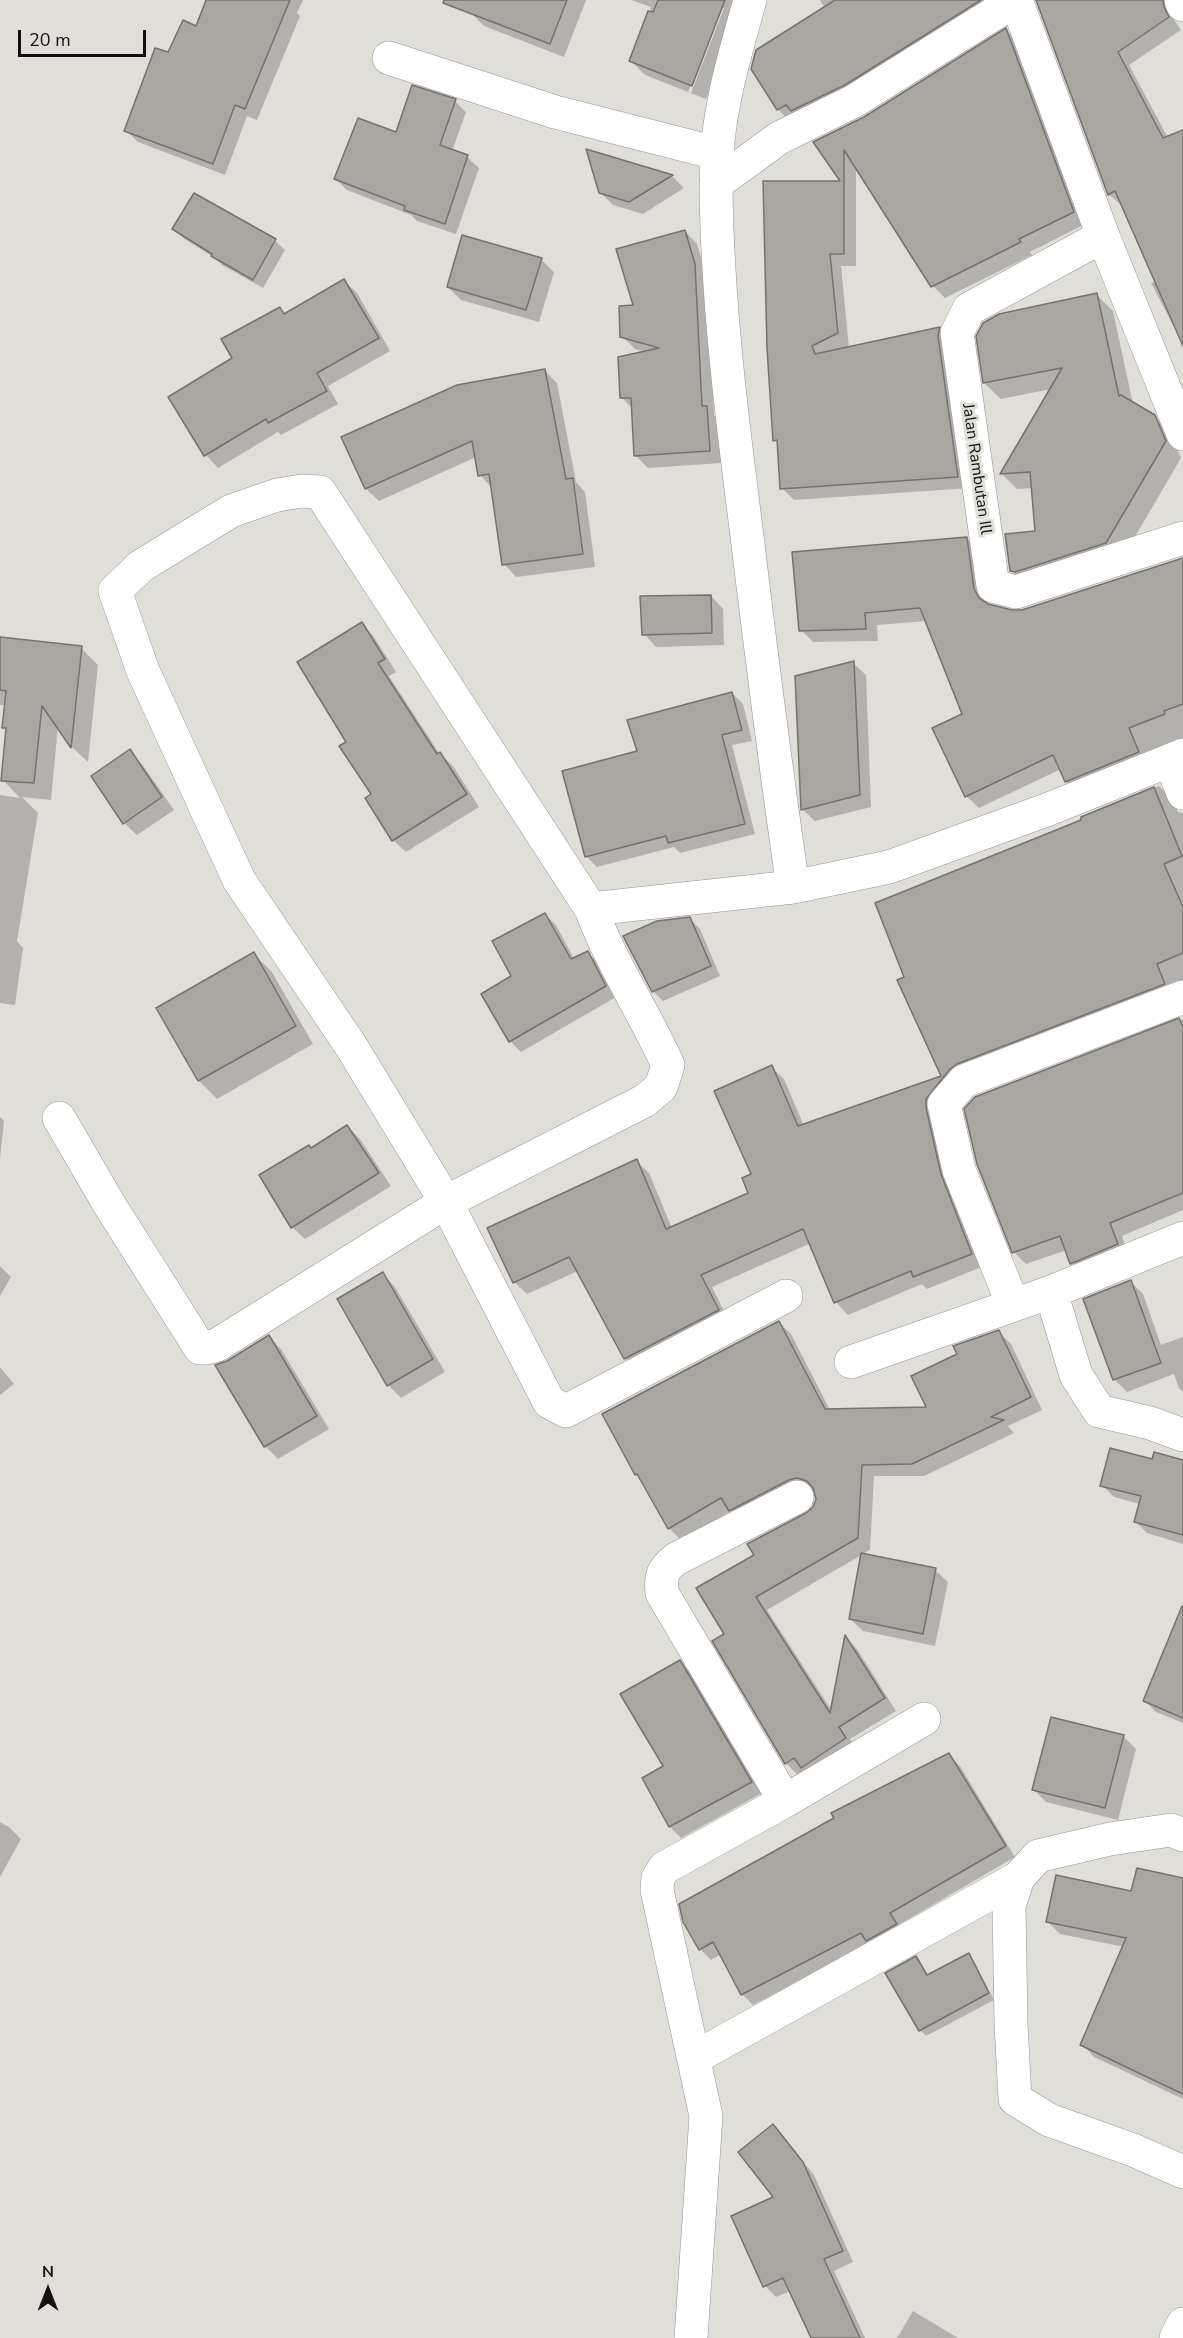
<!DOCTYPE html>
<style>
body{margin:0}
#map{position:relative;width:1183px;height:2338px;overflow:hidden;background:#e0ded9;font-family:"Nunito Sans",sans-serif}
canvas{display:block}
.north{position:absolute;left:18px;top:2260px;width:60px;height:60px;-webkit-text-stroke:4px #e0ded9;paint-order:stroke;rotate:0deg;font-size:16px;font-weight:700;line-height:24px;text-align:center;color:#12110f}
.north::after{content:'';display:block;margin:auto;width:21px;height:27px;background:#12110f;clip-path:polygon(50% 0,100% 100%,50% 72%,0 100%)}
.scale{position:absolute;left:18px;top:30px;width:128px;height:27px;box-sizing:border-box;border:3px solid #12110f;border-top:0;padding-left:8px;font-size:18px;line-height:21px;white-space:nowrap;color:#12110f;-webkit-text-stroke:4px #e0ded9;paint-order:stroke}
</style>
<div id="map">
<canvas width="1183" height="2338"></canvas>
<div class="north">N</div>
<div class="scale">20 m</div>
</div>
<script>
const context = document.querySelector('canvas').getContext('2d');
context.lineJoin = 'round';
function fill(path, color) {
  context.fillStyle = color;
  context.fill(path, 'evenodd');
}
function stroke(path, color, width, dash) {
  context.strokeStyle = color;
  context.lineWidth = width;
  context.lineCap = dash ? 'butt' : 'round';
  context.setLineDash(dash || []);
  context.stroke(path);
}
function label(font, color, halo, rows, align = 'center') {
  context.font = font + ' "Nunito Sans",sans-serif';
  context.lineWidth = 6;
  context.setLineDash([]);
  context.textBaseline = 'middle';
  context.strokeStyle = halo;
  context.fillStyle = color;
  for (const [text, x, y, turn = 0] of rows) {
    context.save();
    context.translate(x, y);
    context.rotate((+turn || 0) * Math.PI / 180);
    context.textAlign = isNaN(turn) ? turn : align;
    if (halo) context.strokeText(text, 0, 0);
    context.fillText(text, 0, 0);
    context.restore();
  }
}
const shadow = new Path2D(`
 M208 0H303L297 13 300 16 257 120 247 116 225 175 138 142 126 130 169 54 196 29Z
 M475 0H586L564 57 484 26 470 12Z
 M631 0H744L706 99 691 93 724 8H721L688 92 645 75 631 61 651 7Z
 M820 0H1012L790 122 778 109 825 8Z
 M1037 0H1180L1174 11 1175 21 1181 30 1129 65 1168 138 1183 132V344L1151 283 1155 282 1122 206 1109 194Z
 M1006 30 1018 42 1085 224 1030 252 1032 255 945 298 933 286 856 165V266H841L849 348 939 328 951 340 970 488 794 500 782 488 779 444 775 440 843 182 815 143 865 118Z
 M455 101 466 112 452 151 467 157 479 168 456 234 417 221 411 215 347 190 336 179 397 134Z
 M588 151 672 176 684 188 643 214 613 205 600 192Z
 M194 195 275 241 285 250 263 288 222 265 215 258 183 238 174 229Z
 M685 231 697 244 707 277 714 415 719 420 722 463 648 468 635 455 633 409 622 398 646 352 635 349 622 336Z
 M541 259 554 272 539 322 461 300 448 287Z
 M344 281 357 293 390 351 328 386 338 404 281 435 278 432 218 468 206 455 170 397 234 359 280 309 285 314Z
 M1097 295 1113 311 1133 404 1154 416 1171 433 1181 458 1122 559 1028 587 1011 570 1037 533 1033 488 1017 489 1002 474 1051 389 1001 399 984 383Z
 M544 370 557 383 576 482 585 492 595 567 516 577 504 564 492 488 480 475 476 457 379 501 366 489 343 438Z
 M967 539 979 551 988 606 1011 612 1021 611 1183 559V752L1079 794 1066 781 1061 769 979 808 966 796 964 715 926 621 877 625 878 641 813 642 801 630Z
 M711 596 723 609 724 645 656 647 644 634Z
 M362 624 374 637 396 672 389 676 439 753 453 766 479 807 406 852 393 840 348 742Z
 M0 639 81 648 98 665 88 762 72 747 58 726 51 800 22 797 38 813 17 941 23 948 15 1005 0 1003V795L20 798 3 780 7 731 3 727 6 705H0Z
 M853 663 866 675 871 807 815 821 802 809Z
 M732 693 743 704 752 741 732 745 755 834 680 853 674 847 597 867 586 856 639 752Z
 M129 751 142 764 174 810 137 835 124 823Z
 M1159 786 1172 799 1178 812 1183 813V994L942 1104 984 1266 927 1289 922 1284 848 1315 836 1302 811 1243 712 1287 730 1323 638 1371 625 1358 578 1271 527 1294 514 1282 636 1161 649 1173 672 1228 750 1193 771 1067 784 1079 804 1126 943 1077 906 978 1083 821 1082 817Z
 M545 914 556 925 574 959 588 953 599 964 616 997 521 1052 510 1041 513 977Z
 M690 919 700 929 720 976 663 1001 653 991Z
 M254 954 272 972 313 1044 217 1099 199 1081 158 1009Z
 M1183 1019V1210L1122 1236 1129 1257 1084 1275 1072 1263 1067 1250 1026 1264 1014 1252 976 1098Z
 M0 1117 4 1121 0 1159Z
 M347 1126 360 1139 391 1186 305 1239 292 1227Z
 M0 1266 11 1277 0 1296Z
 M383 1274 395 1287 445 1372 401 1398 388 1385Z
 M1130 1281 1143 1294 1161 1345 1183 1337V1392L1179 1388 1174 1374 1127 1392 1114 1379Z
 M779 1322 791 1334 830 1410 928 1409 959 1354 999 1332 1011 1344 1042 1410 1008 1426 1014 1433 924 1476H874L870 1550 767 1610 832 1711 846 1639 857 1649 896 1711 850 1739 857 1750 798 1775 786 1763 726 1635 756 1556 814 1507 817 1499 816 1491 810 1490 742 1522 731 1511 681 1540 669 1528 642 1480 636 1474Z
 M269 1337 281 1349 329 1429 278 1459 265 1446 217 1366 228 1362Z
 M0 1367 14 1384 0 1395Z
 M1153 1461 1183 1464V1544L1147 1533 1135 1521 1140 1504 1114 1497 1102 1485Z
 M935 1570 948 1582 935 1646 863 1631 850 1619Z
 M1183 1625V1723L1156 1712 1145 1701Z
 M679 1662 691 1673 762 1793 681 1838 670 1827 644 1779 666 1766Z
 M1123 1736 1136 1749 1118 1820 1046 1802 1034 1790Z
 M949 1755 960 1766 1015 1857 900 1924 907 1935 871 1944 753 2005 742 1994 721 1954 711 1960 700 1949Z
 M0 1822 9 1827 21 1839 0 1877Z
 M1183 1880V2099L1094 2057 1082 2044 1124 1947 1060 1934 1048 1922 1132 1893Z
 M968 1955 974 1961 994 2000 926 2036 920 2030 916 1958 928 1975Z
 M773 2126 814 2175 853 2262 834 2271 865 2338H812L791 2291 776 2297 765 2286 775 2198Z
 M913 2311 958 2338H897Z`);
const building = new Path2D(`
 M206 0H290L245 109 235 105 213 164 124 131 155 48 168 52 183 20 196 26Z
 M444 0H567L550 44 443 3Z
 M658 0H725L692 86 629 61 648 11 653 12Z
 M835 0H981L845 85 791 111 786 105 777 110 751 69 756 50Z
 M1036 0H1163L1164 7 1169 17 1118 52 1163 138 1183 130V346L1115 191 1108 195Z
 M1006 28 1074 212 1019 239 1021 242 931 287 844 150V254H830L838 333 812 346 815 354 940 327 938 336 958 477 780 489 777 440 773 441 767 348 763 181H840L813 142 864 117Z
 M412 85 456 99 440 145 468 155 445 224 404 210 405 206 334 179 358 118 396 132Z
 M586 149 673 175 629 202 599 193Z
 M194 193 276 239 253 280 211 256 212 254 172 229Z
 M685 230 695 264 702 406H707L710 451 634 456 631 398H620L618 357 659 348 620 337 619 306 633 305 616 249Z
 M462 235 542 258 526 310 447 287Z
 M344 279 379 338 317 373 327 391 268 423 266 419 204 456 168 397 232 358 221 339 280 307 284 314Z
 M1097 293 1119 396 1121 395 1155 415 1166 441 1106 543 1015 572 1010 571 1005 534 1035 531 1030 472 1000 474 1062 368 983 383 976 336 983 323 999 314Z
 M545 369 566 479 573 478 583 554 502 565 489 474 478 476 472 441 365 489 341 437 457 385Z
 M967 537 974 589 979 598 988 604 1012 610H1022L1183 558V704L1164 711 1165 714 1129 728 1139 752 1065 782 1053 755 965 797 932 728 962 714 920 608 865 613 866 629 799 631 792 552Z
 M711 595 712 633 642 635 640 596Z
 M362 622 385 659 378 663 437 754 440 752 467 794 392 841 365 798 371 794 339 746 346 742 297 662Z
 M0 637 82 646 71 748 42 706 34 783 1 781 6 728H2L6 691 0 690Z
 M854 661 860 795 801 810 795 676Z
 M732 692 742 730 722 735 745 824 668 843 666 836 585 857 562 771 637 751 627 720Z
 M130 749 162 797 123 824 91 776Z
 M1154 787 1182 856 1164 864 1183 907V953L1157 964 1165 984 957 1064 950 1069 926 1099V1108L941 1174 972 1254 913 1277 911 1271 834 1303 803 1229 701 1275 719 1310 624 1359 569 1257 513 1283 487 1228 637 1159 666 1229 748 1193 742 1178 751 1174 714 1091 772 1065 798 1126 941 1076 897 980 904 977 875 903 1081 820V817Z
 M545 913 571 959 588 951 606 986 509 1042 481 994 511 976 492 941Z
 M690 917 711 966 652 992 623 936 657 921Z
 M254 952 296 1026 198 1081 156 1008Z
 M1179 1018 1183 1027V1193L1110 1223 1118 1244 1070 1264 1060 1236 1012 1253 977 1164 964 1109 975 1097Z
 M347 1125 379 1173 291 1228 259 1175 309 1145 311 1148Z
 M383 1272 433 1359 387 1386 337 1299Z
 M1131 1280 1161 1363 1113 1380 1083 1299Z
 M779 1321 825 1409 926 1407 911 1376 957 1354 953 1346 999 1330 1031 1397 991 1417 1004 1420 912 1464 862 1465 858 1538 756 1597 830 1713 845 1635 885 1698 839 1727 846 1738 801 1768 794 1758 785 1764 712 1641 724 1634 696 1588 754 1555 747 1544 806 1513 813 1507 816 1499 813 1488 807 1481 797 1478 789 1480 729 1511 721 1498 668 1529 637 1474 635 1475 602 1414Z
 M269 1335 317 1416 264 1447 215 1365 227 1361Z
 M1110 1448 1152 1459 1154 1452 1183 1460V1535L1134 1522 1141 1496 1100 1486Z
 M861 1553 936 1568 923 1634 849 1619Z
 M1182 1606H1183V1718L1143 1701Z
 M680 1660 752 1782 669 1827 642 1778 663 1766 620 1694Z
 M1051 1717 1124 1735 1105 1808 1032 1790Z
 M949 1753 1006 1846 890 1913 897 1924 866 1941 861 1933 741 1995 713 1942 699 1950 683 1922 679 1904 834 1818 831 1813Z
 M1137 1868 1183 1878V2094L1080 2045 1126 1938 1046 1922 1056 1875 1131 1891Z
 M969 1953 989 1993 919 2031 885 1973 916 1956 927 1975Z
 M773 2124 803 2162 843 2251 824 2259 860 2338H811L783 2278 763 2287 731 2216 773 2197 738 2152Z`);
const minor = new Path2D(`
 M1016 0 854 101 779 138 716 184C717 302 732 419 747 536 761 653 776 770 793 887L889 867 1049 809 1183 755
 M1016 0 1103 236 1183 434
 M1181 0 1183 5
 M389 58 555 112 716 153
 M716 176C716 116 734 57 750 0
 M1103 236 969 309 957 333 993 586 1016 592 1183 538
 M1170 760 1183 793
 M591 909 320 492 302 491 277 495 231 511 141 566 115 591 143 671 239 880 351 1046 446 1202 549 1402 566 1411 786 1296
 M59 1118 109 1204 200 1348H206L217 1345 446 1202 644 1101 661 1087 668 1065C644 1012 611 963 591 909L793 887
 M1051 1292 1076 1375 1099 1411 1150 1423 1183 1435
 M1013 1305 959 1170 944 1104 964 1081 1183 997
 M851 1362 1051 1292 1183 1238
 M785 1801 662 1593C660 1576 663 1569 676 1559L797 1497
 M1018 1878 1009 1906 1011 2023 1015 2099 1049 2120 1133 2150 1183 2172
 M694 2058 1018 1878 1038 1856 1110 1839 1171 1830 1183 1835
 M691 2338 706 2116 657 1890 658 1878 664 1868 785 1801 924 1719
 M1176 2338 1183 2324`);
const streetNames = [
 ["Jalan Rambutan Ill",976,469,82]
];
fill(shadow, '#0003');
fill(building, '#a9a5a1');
stroke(building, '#76716e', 1.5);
stroke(minor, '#96948f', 34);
stroke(minor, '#fff', 33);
label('16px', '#12110f', '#e0ded9', streetNames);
</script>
